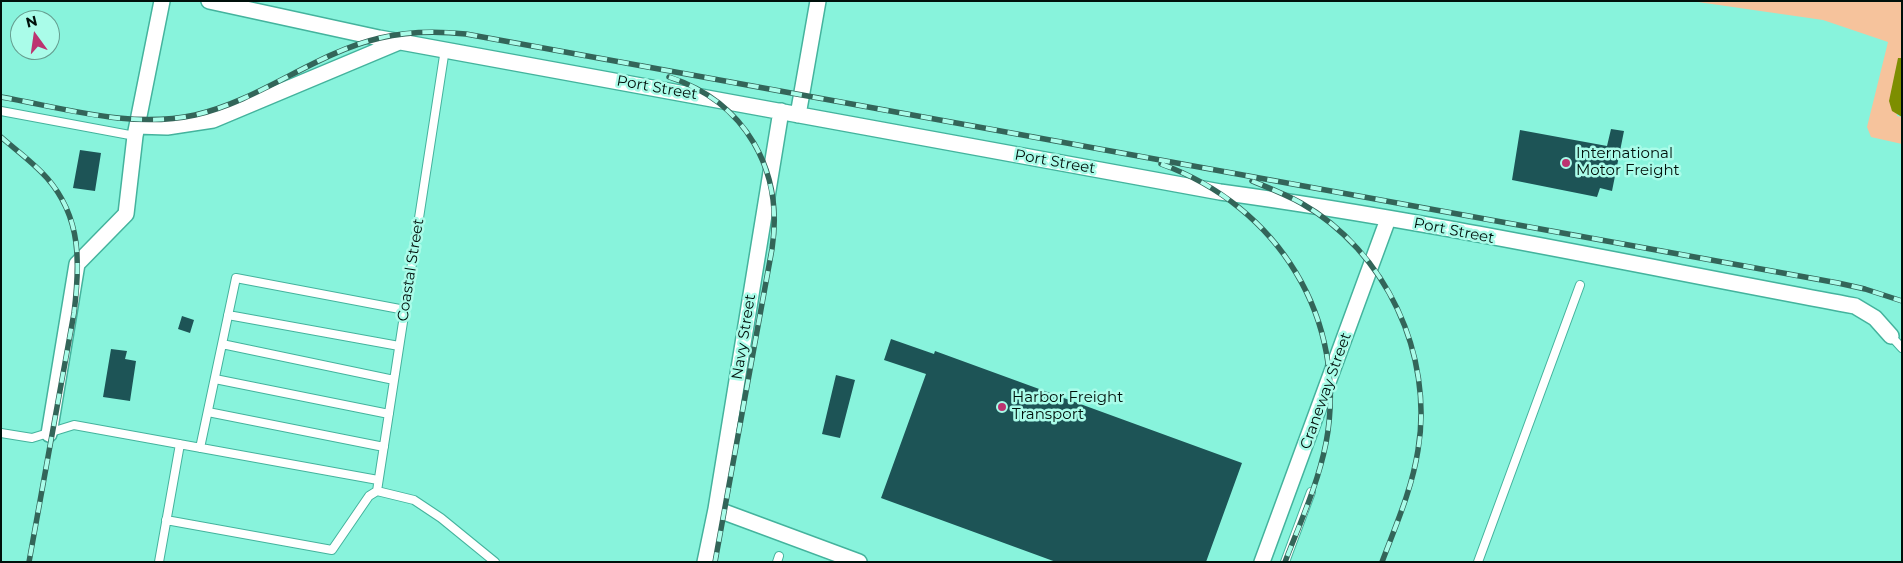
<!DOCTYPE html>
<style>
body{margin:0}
#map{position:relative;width:1903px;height:563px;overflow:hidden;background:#88f3dc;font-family:Montserrat,sans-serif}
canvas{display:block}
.frame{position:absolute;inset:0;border:2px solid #00100b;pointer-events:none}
.north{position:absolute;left:10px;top:10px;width:50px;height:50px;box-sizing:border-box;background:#aafce9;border:1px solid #669e90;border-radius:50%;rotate:346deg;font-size:14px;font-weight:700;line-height:20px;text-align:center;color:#00100b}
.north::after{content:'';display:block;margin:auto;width:18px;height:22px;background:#bc3370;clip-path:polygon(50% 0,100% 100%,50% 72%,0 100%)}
</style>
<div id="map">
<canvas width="1903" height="563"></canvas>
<div class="frame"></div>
<div class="north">N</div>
</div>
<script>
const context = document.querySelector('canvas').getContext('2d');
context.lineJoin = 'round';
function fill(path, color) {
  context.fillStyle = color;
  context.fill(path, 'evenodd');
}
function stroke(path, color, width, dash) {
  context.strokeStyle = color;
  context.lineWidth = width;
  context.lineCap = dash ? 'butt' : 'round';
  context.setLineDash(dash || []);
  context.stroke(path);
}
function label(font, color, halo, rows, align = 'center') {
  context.font = font + ' Montserrat,sans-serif';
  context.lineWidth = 5;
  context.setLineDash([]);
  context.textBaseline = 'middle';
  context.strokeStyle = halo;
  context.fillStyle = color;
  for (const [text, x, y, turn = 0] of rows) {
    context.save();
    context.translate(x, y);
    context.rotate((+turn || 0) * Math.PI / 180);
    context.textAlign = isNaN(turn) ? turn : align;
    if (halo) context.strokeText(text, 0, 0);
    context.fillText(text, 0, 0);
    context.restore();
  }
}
const green = new Path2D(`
 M1691 1H1902V58H1899L1897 116 1902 117V144L1871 137 1867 127 1888 42 1823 20Z`);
const water = new Path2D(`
 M1898 58H1902V117L1892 111 1889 101Z`);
const building = new Path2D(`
 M1611 129 1624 131 1612 191 1600 188 1597 197 1512 180 1520 130 1607 146Z
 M80 150 101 153 95 191 73 188Z
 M182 316 194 320 190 333 178 329Z
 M891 339 934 354 935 351 1242 463 1206 562H1056L881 498 926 374 884 360Z
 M111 349 127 351 125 359 136 361 130 401 103 397Z
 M836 375 855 380 840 438 822 434Z`);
const lane = new Path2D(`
 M1 111 135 136
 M228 315 399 346
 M1891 336 1902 348
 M222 344 394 380
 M215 379 389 414
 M208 412 384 447
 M1 433 32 438 74 425 378 480
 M200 448 236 278 405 310
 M377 491 445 49
 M166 520 332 550 369 496 377 491 414 500 441 518 495 562
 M159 562 180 444
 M777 562 779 556
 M1285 562 1311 492
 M1478 562 1580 285`);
const street = new Path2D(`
 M209 1 379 38 1220 192C1432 221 1644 267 1855 306L1875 318 1891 336
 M798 115 818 1
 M137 126 167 127 213 120 399 42
 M49 434 77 264 126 214 135 136 162 1
 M716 509 859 562
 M705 562 716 509 781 111
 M1262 562 1388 219`);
const rail = new Path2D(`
 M669 77C746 102 784 171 772 249L715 562
 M1 97C64 108 131 129 195 115 261 100 315 53 380 38 409 31 437 31 466 34L1838 283 1865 289 1902 301
 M1 137C16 150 34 163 47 178 82 218 80 264 74 313L29 562
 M1161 164C1278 206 1349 319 1326 443 1318 484 1300 523 1285 562
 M1252 181C1269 188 1285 194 1301 203 1386 251 1434 355 1418 450 1412 489 1396 525 1382 562`);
const markers = [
 [1566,163,5,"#bc3370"],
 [1002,407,5,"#bc3370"]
];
const streetNames = [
 ["Port Street",657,88,10],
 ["Port Street",1055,162,10],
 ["Port Street",1454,231,11],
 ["Coastal Street",411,270,-81],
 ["Navy Street",744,337,-81],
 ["Craneway Street",1326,391,-70]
];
const poiNames = [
 ["International",1576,154],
 ["Motor Freight",1576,171],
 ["Harbor Freight",1012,398],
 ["Transport",1012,415]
];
fill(green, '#f6c39c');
fill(water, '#7d8e00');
fill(building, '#1d5456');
stroke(lane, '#44b39d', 10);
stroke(street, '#44b39d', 18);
stroke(lane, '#fff', 8);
stroke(street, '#fff', 15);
stroke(rail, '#336559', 5.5);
stroke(rail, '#aafce9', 4, [11]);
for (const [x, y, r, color] of markers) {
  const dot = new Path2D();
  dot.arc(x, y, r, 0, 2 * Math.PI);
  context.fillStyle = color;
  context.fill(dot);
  stroke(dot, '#aafce9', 2);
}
label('15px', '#00100b', '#aafce9', streetNames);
label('15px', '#00100b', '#aafce9', poiNames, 'left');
</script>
